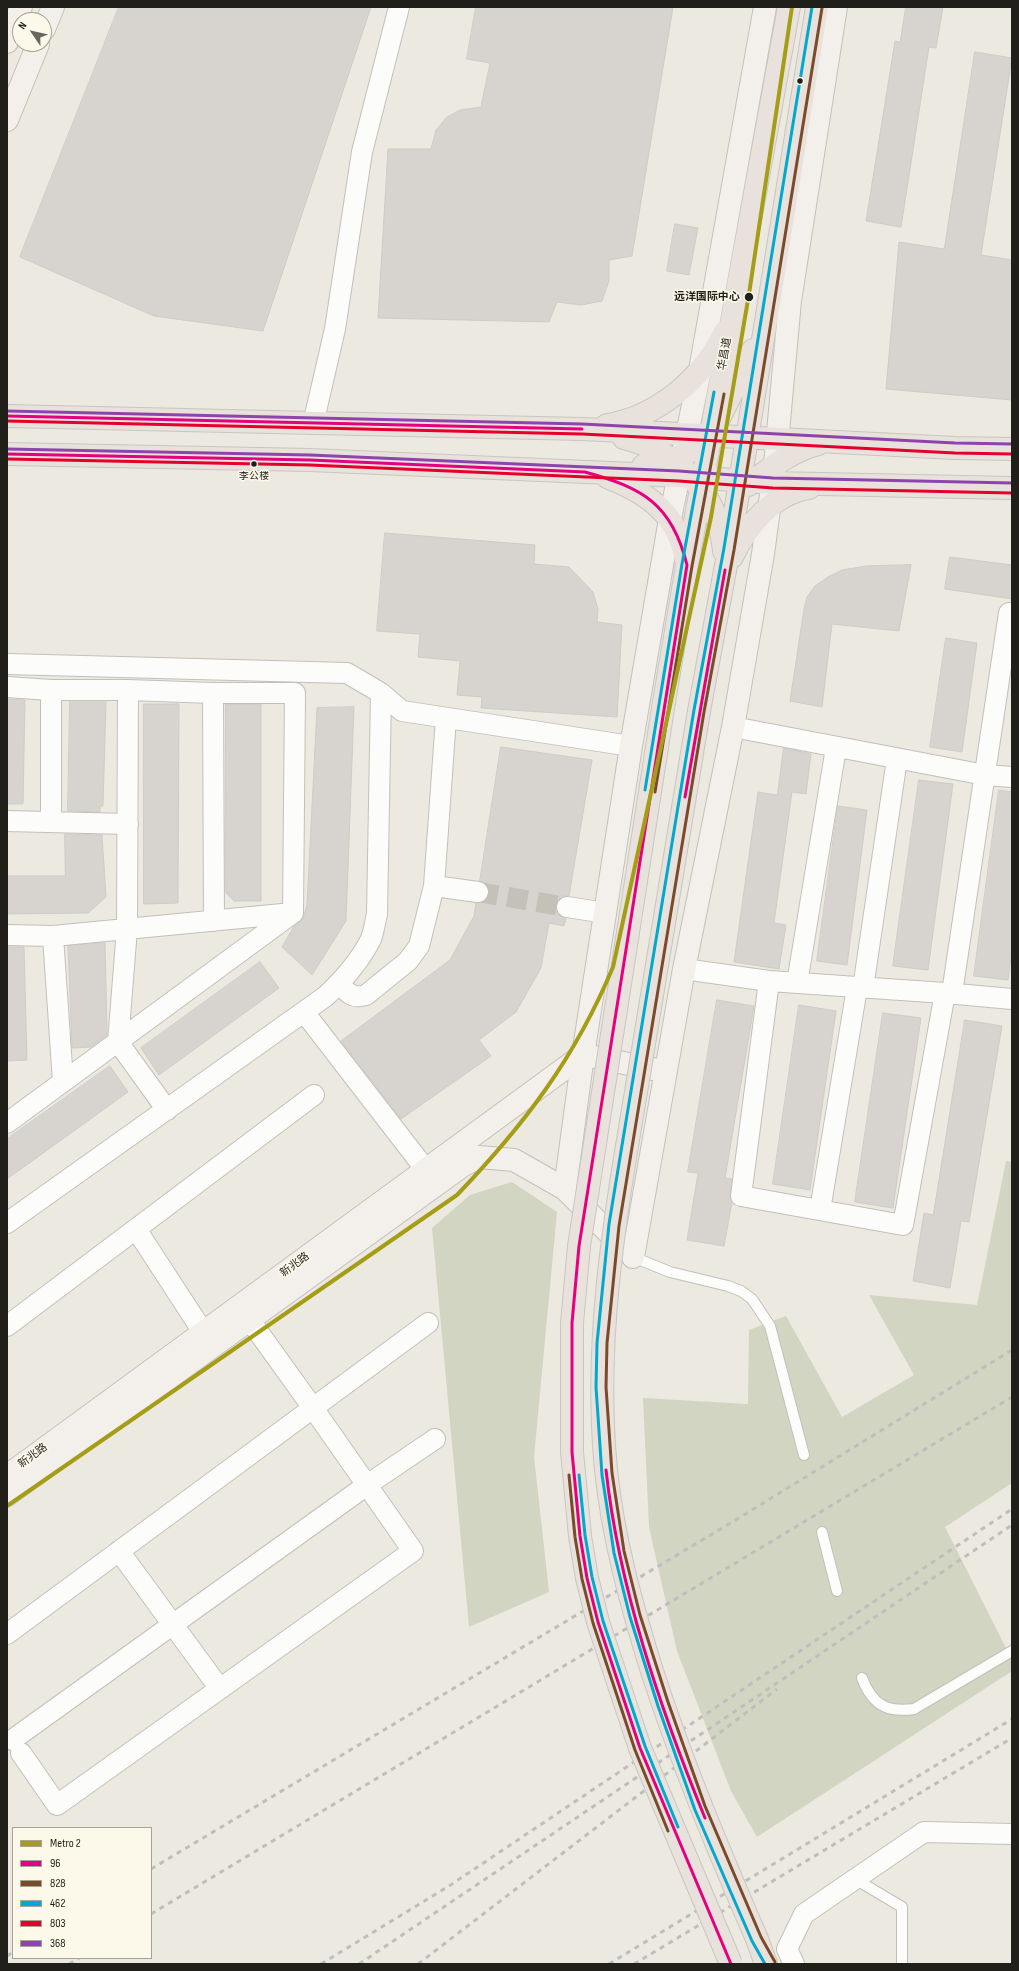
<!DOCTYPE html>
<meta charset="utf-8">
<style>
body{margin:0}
#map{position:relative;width:1019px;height:1971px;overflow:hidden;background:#ece9e0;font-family:"Sofia Sans Condensed",sans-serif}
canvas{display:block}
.frame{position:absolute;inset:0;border:8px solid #211f19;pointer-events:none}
.legend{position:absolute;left:12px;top:1827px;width:140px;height:132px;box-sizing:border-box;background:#fdf9ea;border:1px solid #a5a296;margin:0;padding:5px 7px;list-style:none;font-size:12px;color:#211f19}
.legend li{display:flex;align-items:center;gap:8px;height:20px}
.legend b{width:20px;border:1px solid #a5a296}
.north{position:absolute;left:12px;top:12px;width:40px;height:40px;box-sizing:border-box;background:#fdf9ea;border:1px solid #a5a296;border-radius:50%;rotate:304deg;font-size:11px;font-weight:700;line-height:16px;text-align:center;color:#211f19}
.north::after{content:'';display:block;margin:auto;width:14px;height:18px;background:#68665f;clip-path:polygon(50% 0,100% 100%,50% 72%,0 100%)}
</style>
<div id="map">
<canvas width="1019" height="1971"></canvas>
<div class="frame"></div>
<ul class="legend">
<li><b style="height:5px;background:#a59d16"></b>Metro 2</li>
<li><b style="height:5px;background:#e5007d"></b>96</li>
<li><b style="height:5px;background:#7a4b2a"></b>828</li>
<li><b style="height:5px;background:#00a9ce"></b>462</li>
<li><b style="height:5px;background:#e4002b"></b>803</li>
<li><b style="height:5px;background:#8e44ad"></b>368</li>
</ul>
<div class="north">N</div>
</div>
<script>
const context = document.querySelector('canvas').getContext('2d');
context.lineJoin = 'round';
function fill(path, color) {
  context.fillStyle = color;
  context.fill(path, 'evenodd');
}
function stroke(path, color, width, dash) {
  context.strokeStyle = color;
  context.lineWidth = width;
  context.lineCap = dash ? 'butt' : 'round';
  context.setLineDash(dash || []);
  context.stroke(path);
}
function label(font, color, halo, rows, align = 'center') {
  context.font = font + ' "Sofia Sans Condensed","Noto Sans SC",sans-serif';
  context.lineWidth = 3;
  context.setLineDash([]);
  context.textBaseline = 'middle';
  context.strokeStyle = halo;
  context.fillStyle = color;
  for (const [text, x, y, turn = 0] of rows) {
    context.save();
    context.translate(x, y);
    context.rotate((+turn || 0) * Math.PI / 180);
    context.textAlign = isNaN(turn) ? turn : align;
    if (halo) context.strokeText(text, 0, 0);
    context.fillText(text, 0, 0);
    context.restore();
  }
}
const green = new Path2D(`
 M1006 1161 1012 1162V1483L945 1527 1012 1660V1671L757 1837 731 1791 677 1651 649 1527 643 1398 748 1404 749 1330 786 1316 842 1417 914 1375 869 1295 977 1305Z
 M512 1182 557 1212 534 1457 549 1592 469 1627 432 1228 470 1195Z`);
const building = new Path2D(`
 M119 7H371L263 331 154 316 20 257Z
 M476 7H673L632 256 609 260V281L602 301 581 305 557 302 549 322 378 318 388 149H431L436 130 447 117 460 110 481 107 490 63 467 59Z
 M906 7H943L936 48 929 47 901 227 866 221 895 41 900 42Z
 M975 52 1012 58 981 255 1012 260V400L886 389 899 242 944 249Z
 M675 224 698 228 689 275 667 271Z
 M385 533 535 545 534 564 569 567 593 592 598 609 597 622 622 625 617 717 481 708 482 697 457 695 460 661 418 657 420 634 377 631Z
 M950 557 1012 565V599L945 589Z
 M911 565 899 631 832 624 822 707 790 701 804 609 807 597 815 586 828 577 842 570 866 566Z
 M946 638 977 643 962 752 930 747Z
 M7 699 25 700 23 804H7Z
 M70 702H106L103 806H100V812L68 811Z
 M144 704H179L178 903 144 904Z
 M226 704H261V901H234L226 893Z
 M354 707 346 921 312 975 282 947 294 926 303 919 307 905 317 708Z
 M501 747 592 760 569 896H562L556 905V912L560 916 566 918 564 926 549 923 541 968 516 1012 479 1040 491 1056 401 1119 341 1041 450 960 474 916 476 903 483 902 487 899 489 893 488 887 480 881Z
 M784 748 811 754 806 794 792 792 774 923 786 925 779 969 734 962 758 792 777 795Z
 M919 780 953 784 928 970 893 966Z
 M999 790 1012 792V951L1008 980 974 976Z
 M838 806 867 810 847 965 817 961Z
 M65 834 102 835 106 897 88 913 7 914V876H65Z
 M105 943 107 1035 91 1047 72 1048 68 946Z
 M7 947H24L27 1060 7 1061Z
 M260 962 279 988 159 1075 141 1048Z
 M717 1000 754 1006 725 1178 732 1179 730 1195 732 1202 724 1246 687 1240 698 1173 688 1172Z
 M799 1005 836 1011 810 1190 773 1184Z
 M883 1013 921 1018 893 1208 855 1202Z
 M965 1020 1002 1026 969 1222 961 1221 950 1288 913 1281 924 1213 933 1215Z
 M110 1066 128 1092 7 1179V1139Z`);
const streetTunnel = new Path2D(`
 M478 892 567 907`);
const lane = new Path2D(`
 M633 1257 670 1272 728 1286 741 1291 752 1299 770 1326 804 1455
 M822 1532 837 1591
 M862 1678C872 1704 886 1713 914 1709L1012 1651
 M855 1879 902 1907V1964`);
const street = new Path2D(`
 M313 424 335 329 362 152 399 7
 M7 664 347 673 381 693 402 711 631 746
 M7 687 51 690H128
 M733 727 985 775 1012 777
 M7 821 128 824
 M51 822V690
 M434 886 478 892
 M567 907 606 913
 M214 921 213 693H295L293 913
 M7 935 53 936 293 913
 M53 936 63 1082
 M684 969 769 981 945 993 1012 999
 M769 981 741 1196 903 1225 945 993
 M339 983C348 994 353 999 366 995L408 961 419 946 434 886 446 718
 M797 983 836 748
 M863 988 897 759
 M952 993 1009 613
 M304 1012 426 1170
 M167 1110 118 1042 127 929 128 690 213 693
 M7 1123 293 913
 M820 1210 857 988
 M7 1223 326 996C344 979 360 961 371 939 374 931 375 922 377 914L381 693
 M136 1229 203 1332
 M7 1326 314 1095
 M119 1551 220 1689
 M7 1634 428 1323
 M12 1740 367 1485 435 1439
 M21 1753 57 1805 413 1551 313 1408 249 1319
 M794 1964 787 1949 804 1914 924 1832 1012 1834`);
const secondary = new Path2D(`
 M44 29 53 7
 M7 42 21 7
 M7 120 38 44
 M590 1056 658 1070
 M565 1189 583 1055 631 746 670 519 700 370 765 7
 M633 1257 684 969 733 727 763 554 775 465 790 301 836 7
 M7 1476 583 1055
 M7 1495 462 1166 479 1157 514 1160 565 1189 625 1249`);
const primary = new Path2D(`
 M7 416 582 429 955 448 1012 449
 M607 425C658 417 703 378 725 332
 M624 438C678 451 719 496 724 551
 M7 454 310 460 679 476 773 483 1012 488
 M643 466C670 462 692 454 711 435L753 350
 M607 477C648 493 678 514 686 560
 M748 485C770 469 790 451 818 444
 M732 557C747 525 773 494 809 488
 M664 702 687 565 789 7
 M699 711 729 549 817 7
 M757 1939 766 1964`);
const rail = new Path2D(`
 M151 1869 734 1521 1012 1350
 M151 1914 1012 1397
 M7 1956 13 1952
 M69 1964 79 1958
 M321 1964 449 1886 1012 1509
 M359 1964 1012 1525
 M418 1964 777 1689
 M609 1964 1012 1719
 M634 1964 1012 1738`);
const primaryBridge = new Path2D(`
 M664 702 579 1246 572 1323V1452L580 1536 587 1578 598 1622 640 1748 731 1964
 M699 711C679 834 658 957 638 1080 616 1212 593 1336 606 1470 613 1538 631 1603 651 1668 681 1761 718 1849 757 1939`);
const bus1 = new Path2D(`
 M7 416 582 429
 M7 454 310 460 585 472C643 488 672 504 687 565L579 1246 572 1323V1452L580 1536 587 1578 598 1622 640 1748 731 1964
 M685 797 725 570
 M606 1470C619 1588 660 1708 705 1818`);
const bus2 = new Path2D(`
 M655 792 692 566 724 394
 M569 1475 575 1537 582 1579 593 1623 635 1750 668 1831
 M775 1962 761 1937 705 1806 668 1702 640 1615 624 1551 612 1473 606 1387 607 1343 619 1226 704 712 734 550 822 8`);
const bus3 = new Path2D(`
 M645 790 682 564 714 392
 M579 1475 585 1535 592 1577 603 1621 645 1746 678 1827
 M765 1964 752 1941 695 1810 658 1706 630 1617 614 1553 602 1475 596 1387 597 1343 609 1224 694 710 724 548 812 7`);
const bus4 = new Path2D(`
 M7 421 582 434 955 453 1012 454
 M7 459 310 465 679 481 773 488 1012 493`);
const bus5 = new Path2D(`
 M7 411 582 424 955 443 1012 444
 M7 449 310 455 679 471 773 478 1012 483`);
const metro1 = new Path2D(`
 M7 1506 457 1195C525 1124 575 1058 613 967L711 517 749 294 792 7`);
const markers = [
 [800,81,3.5,"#211f19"],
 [749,297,5,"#211f19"],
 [254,464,3.5,"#211f19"]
];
const busNames = [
 ["李公楼",254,476]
];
const stopNames = [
 ["远洋国际中心",740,297]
];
const streetNames = [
 ["华昌道",725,354,-80],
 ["新兆路",295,1265,-36],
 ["新兆路",33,1456,-36]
];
fill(green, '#d2d5c1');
fill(building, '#d7d3cf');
stroke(building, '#cfcbc7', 1);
stroke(streetTunnel, '#c3c1b8', 20, [20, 10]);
stroke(lane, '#c2c0b9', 12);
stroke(street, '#c2c0b9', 22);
stroke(secondary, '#c2c0b9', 24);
stroke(primary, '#c7c6c1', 24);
stroke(lane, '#fcfcfa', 10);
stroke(street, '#fcfcfa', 20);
stroke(secondary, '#f3efeb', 22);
stroke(primary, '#e9e1dc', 22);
stroke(rail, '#bfbebc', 3, [5, 5]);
stroke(primaryBridge, '#c7c6c1', 24, []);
stroke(primaryBridge, '#e9e1dc', 22);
stroke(bus1, '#e5007d', 3);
stroke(bus2, '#7a4b2a', 3);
stroke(bus3, '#00a9ce', 3);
stroke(bus4, '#e4002b', 3);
stroke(bus5, '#8e44ad', 3);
stroke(metro1, '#a59d16', 4);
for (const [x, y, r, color] of markers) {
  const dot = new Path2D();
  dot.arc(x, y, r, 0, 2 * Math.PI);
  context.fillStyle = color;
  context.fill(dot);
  stroke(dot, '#fdf9ea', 1.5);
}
label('10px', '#211f19', '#fdf9ea', busNames);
label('bold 11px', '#211f19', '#fdf9ea', stopNames, 'right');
label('11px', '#211f19', '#fdf9ea', streetNames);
</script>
